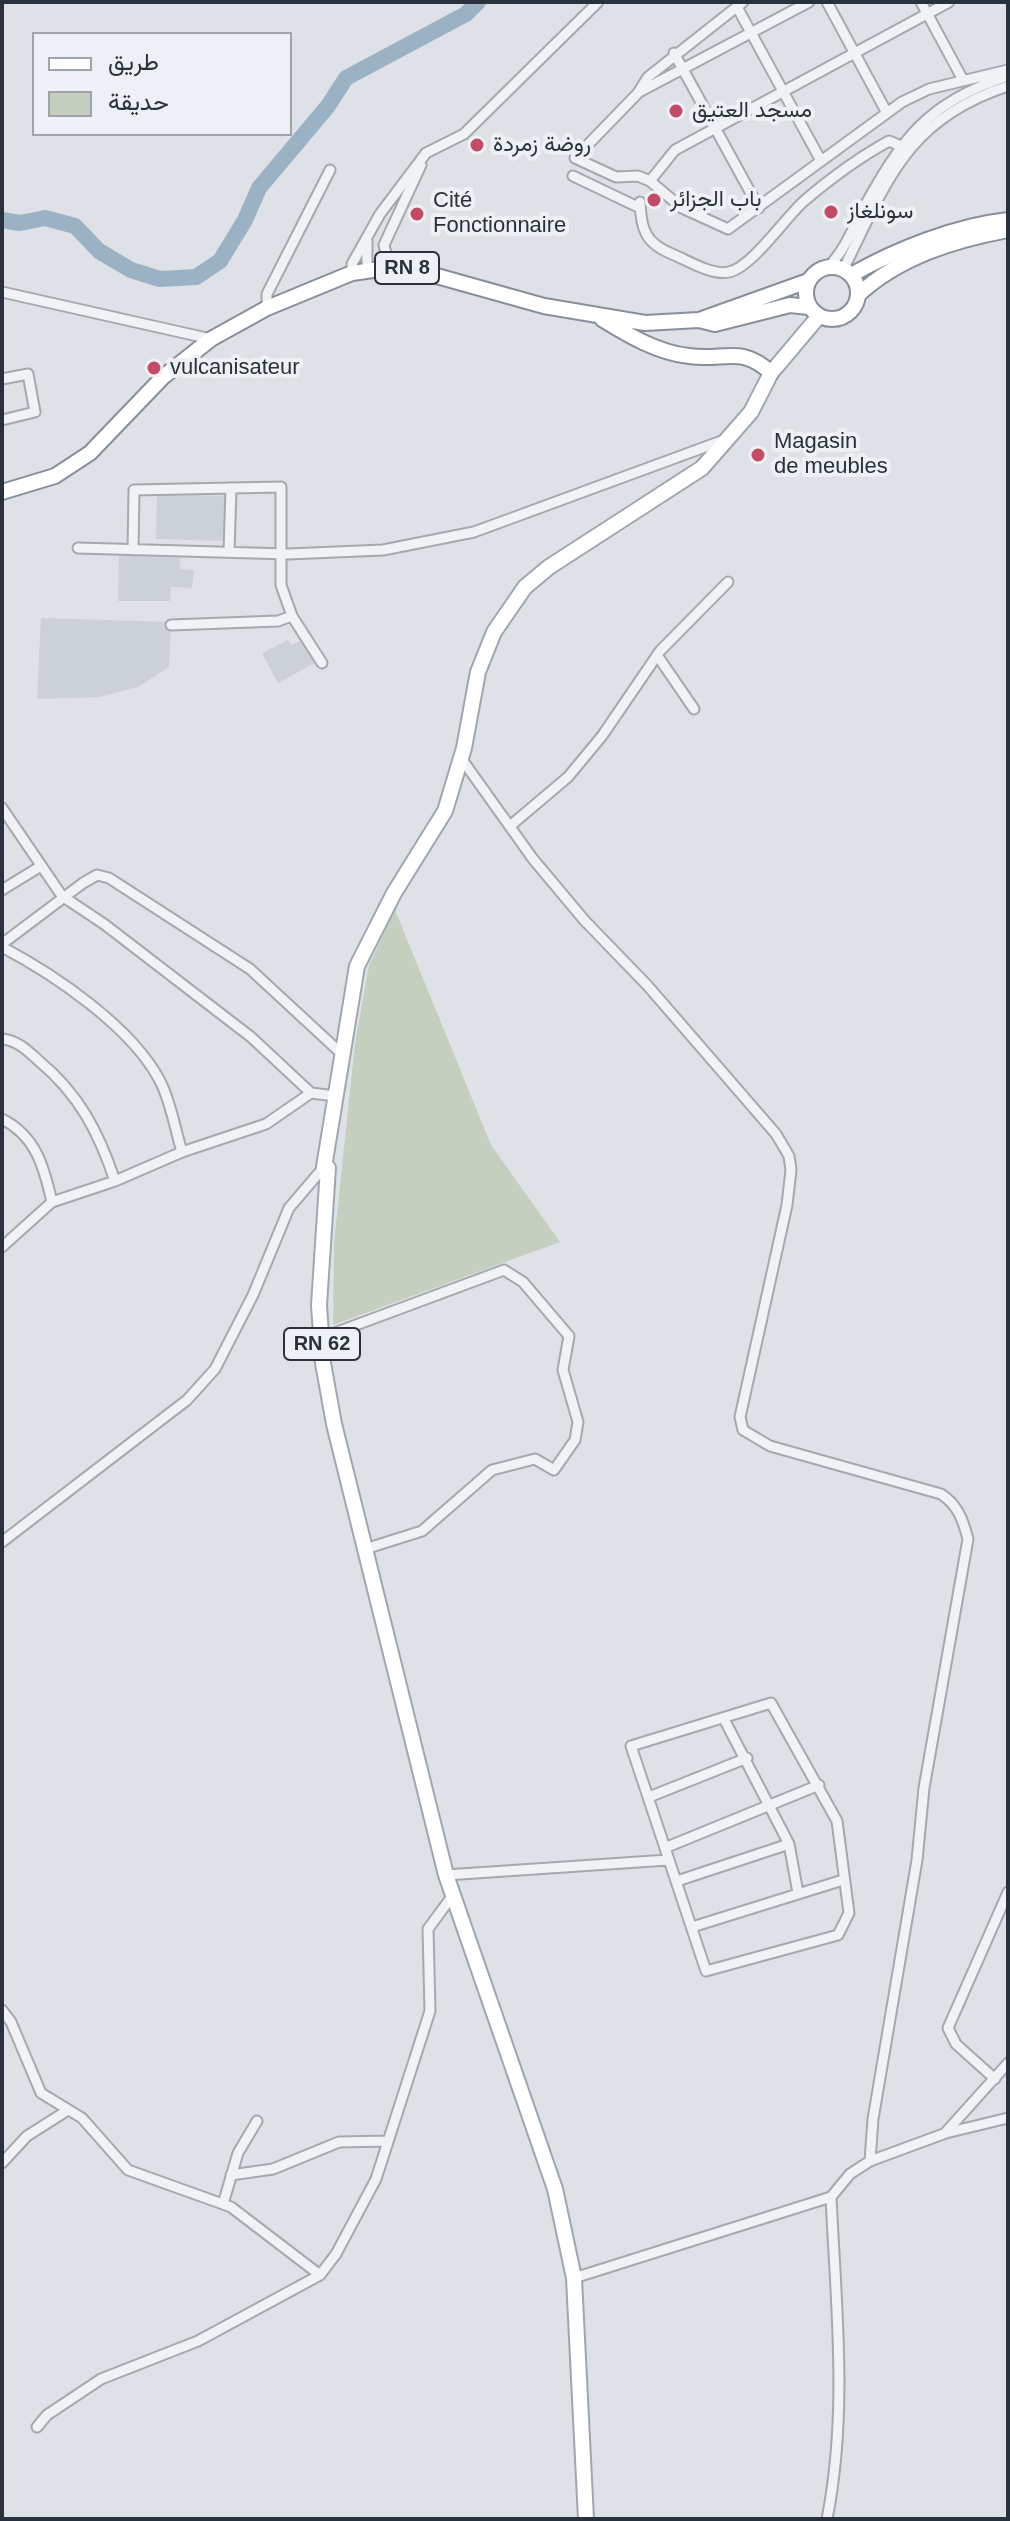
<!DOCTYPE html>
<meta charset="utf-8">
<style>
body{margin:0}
#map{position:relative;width:1010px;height:2521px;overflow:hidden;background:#dee2e6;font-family:Helvetica,Vazirmatn,sans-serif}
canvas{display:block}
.frame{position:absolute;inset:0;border:4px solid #28313c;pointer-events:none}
.legend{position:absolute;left:32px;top:32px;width:260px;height:104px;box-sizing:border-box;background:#edf0f4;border:2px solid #9ea4aa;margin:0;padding:10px 14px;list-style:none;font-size:24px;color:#28313c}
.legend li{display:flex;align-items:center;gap:16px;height:40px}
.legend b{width:40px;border:2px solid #9ea4aa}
</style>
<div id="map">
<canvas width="1010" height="2521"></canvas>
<div class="frame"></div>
<ul class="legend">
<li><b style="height:10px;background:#fff"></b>طريق</li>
<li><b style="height:22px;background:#c5cfc0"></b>حديقة</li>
</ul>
</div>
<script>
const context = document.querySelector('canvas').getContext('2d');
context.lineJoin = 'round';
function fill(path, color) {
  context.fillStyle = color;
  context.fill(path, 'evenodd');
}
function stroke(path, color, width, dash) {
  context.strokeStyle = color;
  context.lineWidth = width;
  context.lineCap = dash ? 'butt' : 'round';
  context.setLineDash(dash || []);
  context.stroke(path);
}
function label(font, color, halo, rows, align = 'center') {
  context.font = font + ' Helvetica,Vazirmatn,sans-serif';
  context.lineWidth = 8;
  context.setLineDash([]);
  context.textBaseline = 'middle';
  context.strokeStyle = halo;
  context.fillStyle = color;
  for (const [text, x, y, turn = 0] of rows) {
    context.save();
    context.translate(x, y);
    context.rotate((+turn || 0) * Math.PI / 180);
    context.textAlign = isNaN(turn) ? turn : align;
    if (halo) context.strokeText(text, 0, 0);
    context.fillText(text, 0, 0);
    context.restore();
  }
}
const built = new Path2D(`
 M157 494 225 496 224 541 156 539Z
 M119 555 180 558V569L194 570 192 588 171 587 170 601H118Z
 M41 618 171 622 169 667 138 687 100 697 37 699Z
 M304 638 317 662 278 683 262 653 288 640 292 645Z`);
const green = new Path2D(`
 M395 910 491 1145 560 1242 333 1325 334 1243 355 1043 369 965Z`);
const river = new Path2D(`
 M2 220 20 223 45 218 75 226 99 251 131 270 160 279 196 277 220 261 245 220 259 188 328 106 346 78 466 14 478 2`);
const minor = new Path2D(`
 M743 2 648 77 638 93 575 158 616 177 638 176 650 181 682 208 728 229 902 102 929 89 1008 70
 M827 2 887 113
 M921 2 963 80
 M737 7 820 159
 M674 53 759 208
 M639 92 809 2
 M573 176 640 208
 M650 181 675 150 949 2
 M640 202C641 229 645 243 672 254 687 260 712 276 729 272 752 267 785 218 804 201 831 178 858 158 889 141L908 149
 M389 265 384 245 421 165
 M828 267C844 251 853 229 863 209 903 137 927 103 1008 76
 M367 270V241
 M847 272 846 264C888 178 909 118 1008 86
 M352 273V264L380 214 426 153 464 134 598 2
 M2 292 211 339
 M267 308V294L330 170
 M2 379 28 374 35 412 2 420
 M78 548 288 554 383 550 474 532 724 440
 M133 550 134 490 281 487V585L292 616 278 621 171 625
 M229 552 231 488
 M292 616 322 663
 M657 655 694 709
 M461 758 533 859 585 921 647 985 776 1134 789 1156 791 1170 787 1205 740 1417 743 1430 770 1446 941 1494C958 1505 963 1520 968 1539L924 1788 917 1860 873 2119 870 2161
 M2 808 62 896 104 924 251 1037 311 1093 336 1096
 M510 826 568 777 602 736 660 651 728 582
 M2 890 41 866
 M2 944 83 883 97 875 109 878 250 969 343 1055
 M2 947C55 975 132 1027 160 1081 171 1102 175 1129 182 1152L266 1124 311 1093
 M2 1039C17 1040 28 1051 39 1061 79 1094 99 1133 115 1181
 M2 1119C36 1136 44 1167 52 1202L115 1181 182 1152
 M2 1247 52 1202
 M321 1338 504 1270 523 1282 569 1336 563 1370 578 1422 575 1440 554 1470 535 1459 492 1470 422 1531 365 1549
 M2 1542 187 1400 215 1369 253 1295 289 1208 324 1167
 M771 1703 837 1821 849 1913 838 1935 706 1971 631 1746Z
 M724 1719 789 1844 798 1893
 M649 1797 747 1758
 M667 1847 819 1785
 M446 1875 668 1860
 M677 1881 789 1844
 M692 1927 843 1880
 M2 2010 11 2022 41 2093 82 2118 128 2170 231 2207 320 2275
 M995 2079 956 2044 948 2028 1008 1892
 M946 2132 1008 2063
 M2 2163 27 2136 68 2110
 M231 2175 273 2169 339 2142 387 2141
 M223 2204 238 2153 257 2121
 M574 2278 831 2197 850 2174 870 2161 946 2133 1008 2118
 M37 2427 47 2415 101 2379 198 2341 320 2275 336 2254 376 2179 430 2011 428 1929 453 1895
 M827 2519C848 2413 836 2305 831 2197`);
const primary = new Path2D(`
 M586 2519 574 2278 555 2189 446 1875 334 1424 323 1363 319 1305 328 1168 324 1167 357 966 394 893 445 811 464 748 478 672 494 632 525 587 549 567 702 468 751 412 771 373 819 316`);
const trunk = new Path2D(`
 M806 293a26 26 0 1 1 52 0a26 26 0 1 1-52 0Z
 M851 275C897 249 955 226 1008 220
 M858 295C899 257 954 240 1008 230
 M602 319C628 335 658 353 689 356 724 361 742 345 771 373
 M699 320 808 281
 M2 492 55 476 90 453 163 377 211 339 267 308 352 273 401 266 544 306 645 323 699 320 715 324 790 305 809 307`);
const markers = [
 [676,111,8,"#c34b65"],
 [477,145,8,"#c34b65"],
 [654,200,8,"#c34b65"],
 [831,212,8,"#c34b65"],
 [417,214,8,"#c34b65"],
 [154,368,8,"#c34b65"],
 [758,455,8,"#c34b65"]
];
const shields = [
 [407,268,64],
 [322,1344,76]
];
const shieldNames = [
 ["RN 8",407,268],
 ["RN 62",322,1344]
];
const poiNames = [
 ["مسجد العتيق",692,111],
 ["روضة زمردة",493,145],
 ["باب الجزائر",670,200],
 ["Cité",433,201],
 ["Fonctionnaire",433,226],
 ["سونلغاز",847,212],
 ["vulcanisateur",170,368],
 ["Magasin",774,442],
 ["de meubles",774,467]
];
fill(built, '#ccd1d8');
fill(green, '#c5cfc0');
stroke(river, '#9bb1c4', 16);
stroke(minor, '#a4a9b0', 13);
stroke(primary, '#9ea7b1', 18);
stroke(trunk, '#86909c', 18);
stroke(minor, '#f0f2f5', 9);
stroke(primary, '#fff', 14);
stroke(trunk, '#fff', 14);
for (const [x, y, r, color] of markers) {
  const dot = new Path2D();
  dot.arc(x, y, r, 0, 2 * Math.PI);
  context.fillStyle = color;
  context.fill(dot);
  stroke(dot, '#edf0f4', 3);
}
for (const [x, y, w] of shields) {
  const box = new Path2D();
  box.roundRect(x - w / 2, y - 16, w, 32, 6);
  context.fillStyle = '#edf0f4';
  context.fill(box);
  stroke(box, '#28313c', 2);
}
label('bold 20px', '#28313c', null, shieldNames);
label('22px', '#28313c', '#edf0f4', poiNames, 'left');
</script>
